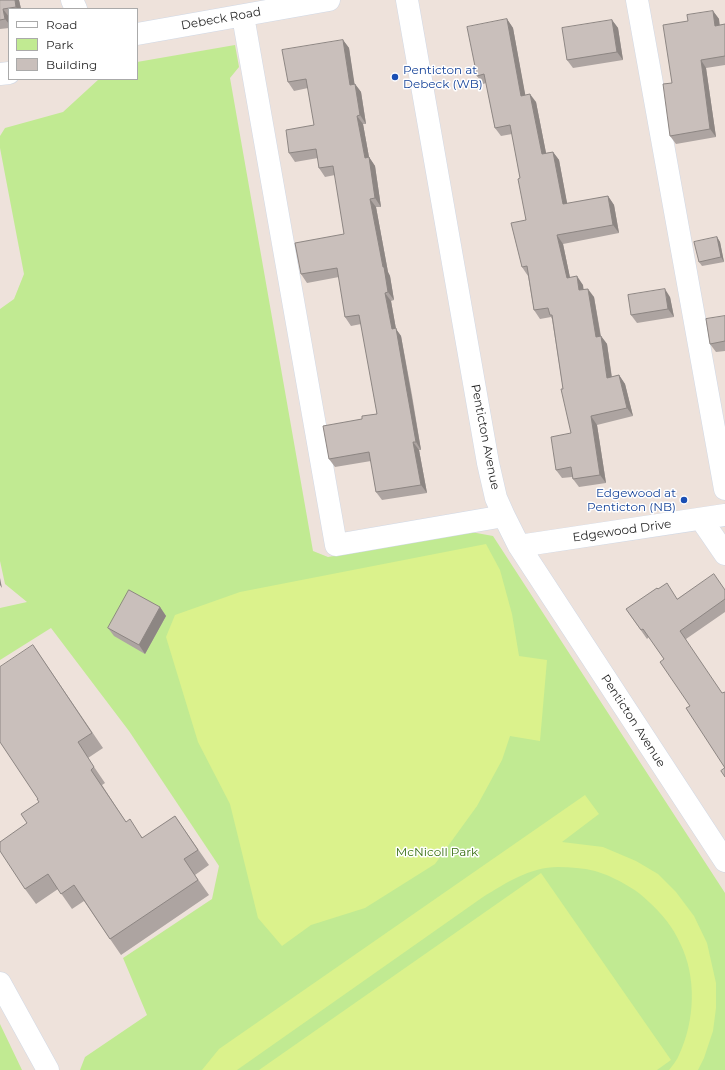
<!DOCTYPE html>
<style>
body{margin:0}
#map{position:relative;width:725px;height:1070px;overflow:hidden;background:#eee2db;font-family:Montserrat,sans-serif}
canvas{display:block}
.legend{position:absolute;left:8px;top:8px;width:130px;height:72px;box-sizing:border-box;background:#fff;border:1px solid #aaa;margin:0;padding:5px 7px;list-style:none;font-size:12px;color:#2a2a2a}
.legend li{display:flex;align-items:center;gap:8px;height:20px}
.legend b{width:20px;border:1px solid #aaa}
</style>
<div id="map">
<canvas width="725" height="1070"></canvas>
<ul class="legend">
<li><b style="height:5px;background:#fff"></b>Road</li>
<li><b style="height:11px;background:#c1ea92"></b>Park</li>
<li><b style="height:11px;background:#c9bfbb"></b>Building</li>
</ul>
</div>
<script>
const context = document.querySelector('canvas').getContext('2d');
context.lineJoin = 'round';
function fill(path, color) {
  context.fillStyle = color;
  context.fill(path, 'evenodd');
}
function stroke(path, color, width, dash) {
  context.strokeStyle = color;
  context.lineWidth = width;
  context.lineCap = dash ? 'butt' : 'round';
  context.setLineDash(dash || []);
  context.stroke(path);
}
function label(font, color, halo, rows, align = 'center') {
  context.font = font + ' Montserrat,sans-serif';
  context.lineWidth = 3;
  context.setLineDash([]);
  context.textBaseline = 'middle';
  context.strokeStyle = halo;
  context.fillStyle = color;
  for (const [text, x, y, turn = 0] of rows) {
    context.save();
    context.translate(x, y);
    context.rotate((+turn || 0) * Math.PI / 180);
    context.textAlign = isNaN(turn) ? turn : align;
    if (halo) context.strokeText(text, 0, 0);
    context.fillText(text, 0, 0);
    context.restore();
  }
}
const green = new Path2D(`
 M235 45 239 67 230 78 313 551 328 557 471 532 493 536 725 893V1070H80L85 1057 147 1015 123 958 212 899 219 866 129 731 51 628 0 660V608L27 602 5 584 0 561V309L14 299 24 274 0 148V136L5 128 63 112 99 79H137V62Z
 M0 1024 22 1070H0Z`);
const pitch = new Path2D(`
 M486 544 500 570 512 614 519 656 547 660 540 741 510 736 502 760 477 806 435 864 365 908 311 925 282 946 258 918 230 804 198 742 166 637 175 615 240 592Z
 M585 795 599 814 562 842 603 847 636 861 658 874 676 892 694 916 707 943 716 983V1008L713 1031 704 1058 698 1070H669C673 1065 677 1060 679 1055 695 1021 697 977 680 943 673 927 662 914 649 902 637 890 624 883 609 876 604 874 599 872 595 871 583 868 570 867 558 867 530 867 506 883 483 897L237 1070H202L219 1049Z
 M541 873 671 1060 657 1070H259Z`);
const minor = new Path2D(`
 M72 0 76 9
 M407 0 488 463 496 498 504 516 519 546 725 861
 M637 0 725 489
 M243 16 336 545 504 516
 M137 34 329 0
 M0 74 9 73
 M701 519 725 554
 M519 546 725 515
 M0 983 48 1070`);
const wall = new Path2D(`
 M0 0H19L21 9H9V28L0 29Z
 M713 11 719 19V25L725 24V65L706 68 716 137 676 144 670 136 688 21Z
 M507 19 513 28 525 95 536 102 546 153 553 152 559 160 567 204 608 196 614 205 619 233 563 244 570 278 583 285V290L594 297 601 336 607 344 612 377 619 375 625 384 633 416 597 425 606 483 579 487 573 479 572 477 562 478 556 470 571 433 563 389 552 319 551 317 540 319 534 310 528 276 522 267 526 220 520 178 512 134 501 136 495 128 486 83 483 84 477 76Z
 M612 20 618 28 623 60 573 68 567 60Z
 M343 40 349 48 354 84H355L361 92 366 124H363L369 157 375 166 381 207H376L388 272 390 276 394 300 391 301 396 329 401 336 412 395 421 450H419L427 493 382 500 376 492 371 461 335 467 329 459 362 419 377 414 361 324 351 326 345 317 339 277 307 283 301 274 344 234 335 175 325 177 319 168 318 158 295 162 289 153 314 125 308 88 294 91 288 82Z
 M717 237 720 242 724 262 702 266 699 262Z
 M670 297 674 317 637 323 631 315Z
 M725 316V351L716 352 710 344Z
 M658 589 678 599 725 590V612L686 639 725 768 664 659 649 637 647 639 626 609Z
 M160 607 166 616 145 654 114 636 108 628Z
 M33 645 103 748 88 758 105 783 102 785 126 822 143 838 175 816 209 865 195 875 209 895 121 955 84 901 72 909 58 889 36 904 25 889 27 823 39 802 38 799Z`);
const shadedWall = new Path2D(`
 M15 0H19L21 9H17L16 7Z
 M3 9 9 17V24L5 19Z
 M713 11 719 19 721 34 715 26Z
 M507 19 513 28 527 104 521 96Z
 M612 20 618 28 623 60 617 52Z
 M343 40 349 48 356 93 350 85Z
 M701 60 706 68 716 137 710 129Z
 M355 84 361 92 366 124 360 115Z
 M530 94 536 102 548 163 542 154Z
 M357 116 363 124 369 157 375 166 381 207 375 198 365 158Z
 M553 152 559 160 569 213 563 204Z
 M608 196 614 205 619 233 613 225Z
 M370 199 376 207 388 272 390 276 394 300 388 292 383 267Z
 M557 235 563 244 572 287 567 278Z
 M717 237 720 242 724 262 721 257Z
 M577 276 583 285 585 299 579 290Z
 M588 289 594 297 602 345 596 337Z
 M665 289 670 297 674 317 668 309Z
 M385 293 391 301 396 329 401 336 421 450 416 442 392 329Z
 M601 336 607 344 613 387 607 378Z
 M619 375 625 384 633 416 627 408Z
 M591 416 597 425 606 483 600 475Z
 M413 442 419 450 427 493 421 485Z
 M0 578 2 588 0 585Z
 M160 607 166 616 145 654 139 645Z`);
const building = new Path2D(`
 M0 0H15L16 7 3 9 5 19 0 20Z
 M713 11 715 26 725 24V56L701 60 710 129 670 136 663 84 672 83 663 25 688 21 687 15Z
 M507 19 521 96 530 94 542 154 553 152 563 204 608 196 613 225 557 235 567 278 577 276 579 290 588 289 596 337 601 336 607 378 619 375 627 408 591 416 600 475 573 479 571 467 556 470 551 437 571 433 561 389H563L552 315H550L548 308 534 310 527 266 522 267 511 223 526 220 518 179 520 178 510 125 495 128 484 74 477 76 467 27Z
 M612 20 617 52 567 60 562 28Z
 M343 40 350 85 355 84 360 115 357 116 365 158 369 157 375 198 370 199 383 267H384L388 292 385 293 392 329 396 328 406 386 416 442H413L421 485 376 492 369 452 329 459 323 426 362 419V416L377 414 359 315 345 317 337 268 301 274 295 243 344 234 333 166 319 168 316 149 289 153 286 130 314 125 306 79 288 82 282 50Z
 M717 237 721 257 699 262 694 242Z
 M665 289 668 309 631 315 628 295Z
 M725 316V341L710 344 706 319Z
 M714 574 725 590V599L680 631 722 693 725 692V768L686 708 690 706 660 662 664 659 643 629 641 630 626 609 657 588 658 589 667 583 677 599Z
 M129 590 160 607 139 645 108 628Z
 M33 645 92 733 78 742 94 767 91 770 126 822 130 819 142 838 175 816 198 850 184 859 198 880 110 939 74 885 61 894 48 874 25 889 0 851V842L27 823 21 814 39 802 37 799H38L0 742V667Z
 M725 768V777L721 771Z`);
const markers = [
 [395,77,4,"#1a4fb4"],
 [684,500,4,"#1a4fb4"]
];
const streetNames = [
 ["Debeck Road",221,19,-10],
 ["Penticton Avenue",485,437,79],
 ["Edgewood Drive",622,531,-8],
 ["Penticton Avenue",633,721,57]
];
const transitNames = [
 ["Penticton at",403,70],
 ["Debeck (WB)",403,84],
 ["Edgewood at",676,493,"right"],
 ["Penticton (NB)",676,507,"right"]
];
const parkNames = [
 ["McNicoll Park",437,852]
];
fill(green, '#c1ea92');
fill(pitch, '#dbf28c');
stroke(minor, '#d0d8e5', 23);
stroke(minor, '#fff', 22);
fill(wall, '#ada4a1');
fill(shadedWall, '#8d8683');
fill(building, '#c9bfbb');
stroke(building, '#8d8683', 1);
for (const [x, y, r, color] of markers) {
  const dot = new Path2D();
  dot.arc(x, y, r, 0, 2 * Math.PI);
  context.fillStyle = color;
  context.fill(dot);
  stroke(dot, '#fff', 1.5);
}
label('12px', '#2a2a2a', '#fff', streetNames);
label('12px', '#164399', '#fff', transitNames, 'left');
label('12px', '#386f13', '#fff', parkNames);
</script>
